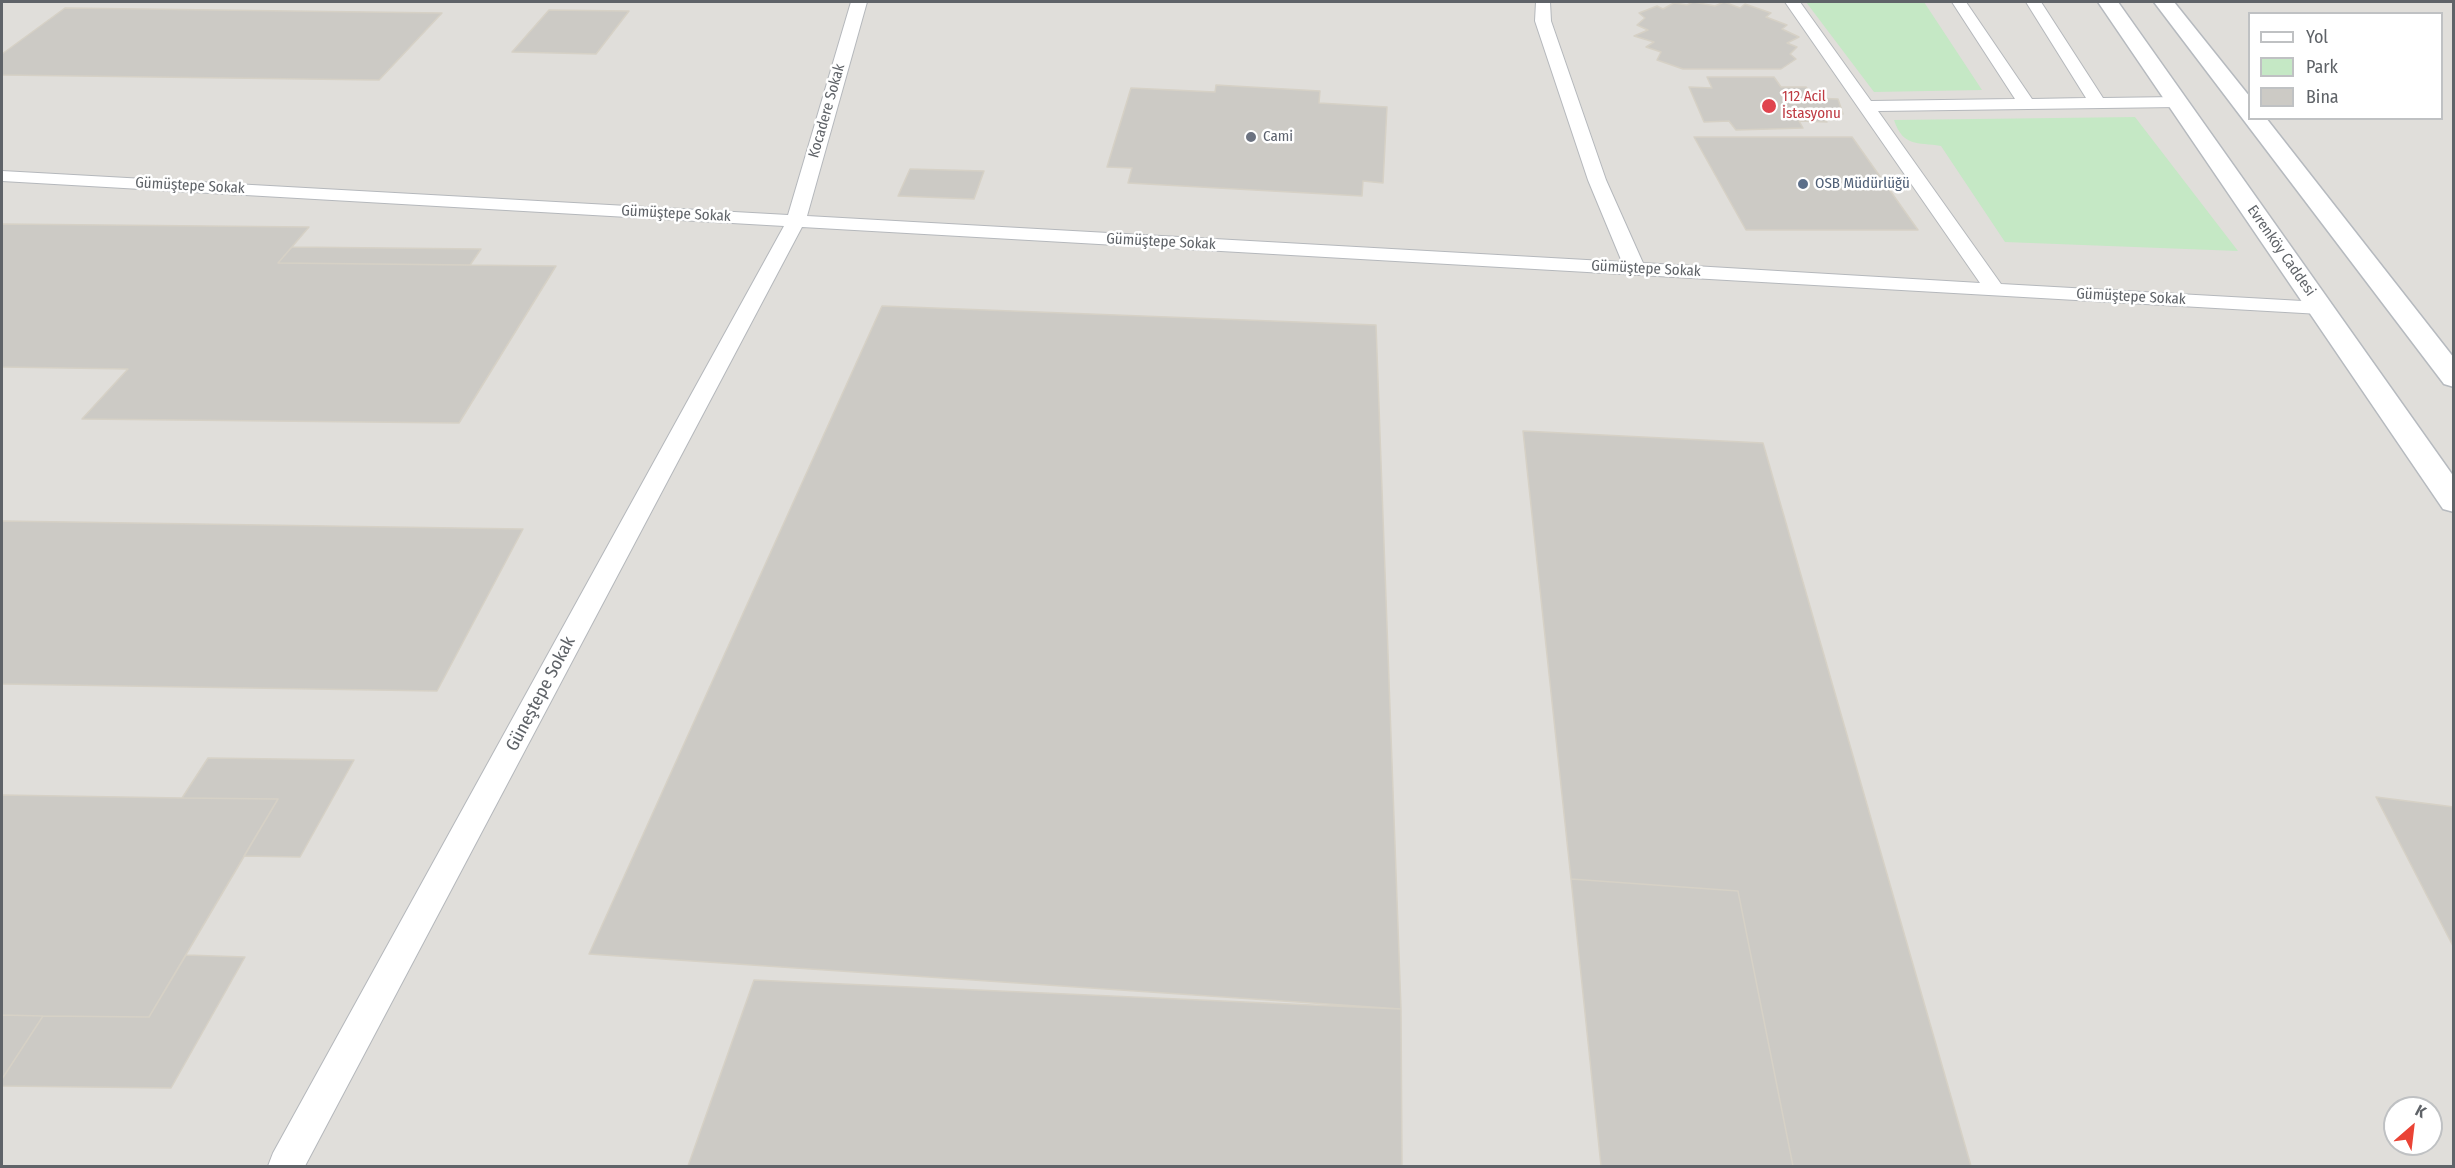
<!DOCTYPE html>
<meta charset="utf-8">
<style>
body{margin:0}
#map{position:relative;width:2455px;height:1168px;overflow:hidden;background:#f1efe8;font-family:"Fira Sans Condensed",sans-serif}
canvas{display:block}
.frame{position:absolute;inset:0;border:3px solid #5f6368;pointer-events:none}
.legend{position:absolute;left:2248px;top:12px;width:195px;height:108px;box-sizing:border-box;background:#fff;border:2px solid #bfc1c3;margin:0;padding:8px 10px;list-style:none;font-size:18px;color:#5f6368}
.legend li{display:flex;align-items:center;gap:12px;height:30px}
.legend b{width:30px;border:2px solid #bfc1c3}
.north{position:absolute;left:2383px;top:1096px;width:60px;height:60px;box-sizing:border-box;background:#fff;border:2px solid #bfc1c3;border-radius:50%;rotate:28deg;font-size:16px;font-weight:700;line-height:24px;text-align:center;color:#5f6368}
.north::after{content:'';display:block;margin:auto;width:21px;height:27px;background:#ea4335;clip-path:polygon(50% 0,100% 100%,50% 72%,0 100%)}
</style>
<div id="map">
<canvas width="2455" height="1168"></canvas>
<div class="frame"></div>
<ul class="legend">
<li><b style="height:8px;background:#fff"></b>Yol</li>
<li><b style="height:16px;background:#c5e8c5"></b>Park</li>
<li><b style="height:16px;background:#cccac5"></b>Bina</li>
</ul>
<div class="north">K</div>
</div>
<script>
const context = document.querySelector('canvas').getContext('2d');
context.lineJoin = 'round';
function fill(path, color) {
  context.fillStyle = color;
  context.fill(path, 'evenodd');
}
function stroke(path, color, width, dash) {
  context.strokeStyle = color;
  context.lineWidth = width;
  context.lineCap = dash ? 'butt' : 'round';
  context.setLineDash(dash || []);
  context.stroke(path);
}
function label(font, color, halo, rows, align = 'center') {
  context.font = font + ' "Fira Sans Condensed",sans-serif';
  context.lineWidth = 5;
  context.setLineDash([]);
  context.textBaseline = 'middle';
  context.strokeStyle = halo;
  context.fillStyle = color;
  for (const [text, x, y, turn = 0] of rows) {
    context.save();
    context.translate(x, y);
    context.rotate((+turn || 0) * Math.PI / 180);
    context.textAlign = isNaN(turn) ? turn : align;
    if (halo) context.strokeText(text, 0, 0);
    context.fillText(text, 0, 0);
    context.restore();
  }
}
const industrial = new Path2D(`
 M2 2H2453V1166H2ZM2250 14H2442V118H2250ZM2395 1108H2431V1144H2395Z`);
const green = new Path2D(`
 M1806 2H1924L1982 90 1874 92Z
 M2135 117 2238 251 2005 242 1941 146C1917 142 1903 147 1894 120Z`);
const building = new Path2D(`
 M1693 2 1715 6 1724 2 1740 8 1745 4 1771 13 1766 17 1787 25 1782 29 1799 37 1787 43 1797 47 1790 54 1796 59 1781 69H1683L1657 60 1661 52 1646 47 1654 42 1634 36 1648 30 1637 25 1645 18 1639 13 1657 6 1663 9 1674 3 1687 5Z
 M65 8 442 13 379 80 2 75V54Z
 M549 10 629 11 596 54 512 52Z
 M1707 77H1774L1781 87H1806L1814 98 1838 99 1843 114 1818 113 1827 122 1799 121 1803 128 1736 130 1729 121 1704 122 1689 87 1712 88Z
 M1216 85 1320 91 1319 103 1387 107 1383 183 1363 181 1362 196 1128 183 1132 168 1107 167 1131 88 1215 92Z
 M1694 137H1852L1918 230H1746Z
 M910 169 984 171 974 199 898 196Z
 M2 224 309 227 278 263 556 266 459 423 82 419 128 369 2 367Z
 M292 247 481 249 470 265 278 263Z
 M882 306 1376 325 1401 1009 589 954Z
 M1523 431 1763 443 1971 1166H1793L1738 891 1571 879Z
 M2 521 523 529 437 691 2 684Z
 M208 758 354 760 300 857 244 856 278 799 182 798Z
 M2 795 182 798 278 799 149 1017 43 1016 2 1015Z
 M2376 797 2454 807V948Z
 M1571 879 1738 891 1793 1166H1601Z
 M186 955 245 957 171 1088 2 1086V1079L43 1016 149 1017Z
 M754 980 1401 1009 1402 1166H688Z
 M2 1015 43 1016 2 1079Z`);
const lane = new Path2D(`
 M851 2H867L807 216 1622 262 1588 180 1535 21 1536 2H1550L1551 21 1606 180 1643 263 1980 283 1785 2H1800L1871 101 2015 99 1952 2H1966L2032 99 2086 98 2026 2H2041L2103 98 2178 97 2184 98 2187 102 2184 106 2178 107 1878 111 2001 284 2320 302 2327 304 2330 308 2327 312 2320 314 802 227 305 1166H268L273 1153 784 226 2 181V171L788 215Z`);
const secondary = new Path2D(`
 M2098 2H2118L2454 477V512L2443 509Z
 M2154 2H2174L2250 97V118H2266L2454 358V387L2444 384Z`);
const markers = [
 [1769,106,8,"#e0444e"],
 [1251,137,6,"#6b7280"],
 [1803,184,6,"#5c6f8a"]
];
const farHealthnames = [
 ["112 Acil",1782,97],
 ["İstasyonu",1782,114]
];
const farStreetnames = [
 ["Kocadere Sokak",827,111,-74],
 ["Gümüştepe Sokak",190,186,3],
 ["Gümüştepe Sokak",676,214,3],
 ["Gümüştepe Sokak",1161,242,3],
 ["Evrenköy Caddesi",2281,251,55],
 ["Gümüştepe Sokak",1646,269,3],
 ["Gümüştepe Sokak",2131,297,3]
];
const farWorshipnames = [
 ["Cami",1263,137]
];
const farServicenames = [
 ["OSB Müdürlüğü",1815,184]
];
const streetNames = [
 ["Güneştepe Sokak",541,694,-62]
];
fill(industrial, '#e0deda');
fill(green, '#c5e8c5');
fill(building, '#cccac5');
stroke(building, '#d6d1c6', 1.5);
stroke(lane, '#b5b8bc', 2);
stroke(secondary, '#b6babf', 3);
fill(lane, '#fff');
fill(secondary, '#fff');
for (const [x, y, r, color] of markers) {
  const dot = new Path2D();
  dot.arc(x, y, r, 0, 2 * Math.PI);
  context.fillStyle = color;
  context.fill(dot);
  stroke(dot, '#fff', 2);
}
label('15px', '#be3a42', '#fff', farHealthnames, 'left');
label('15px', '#5f6368', '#fff', farStreetnames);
label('15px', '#5b616d', '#fff', farWorshipnames, 'left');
label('15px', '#4e5e75', '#fff', farServicenames, 'left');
label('18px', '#5f6368', '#fff', streetNames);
</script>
